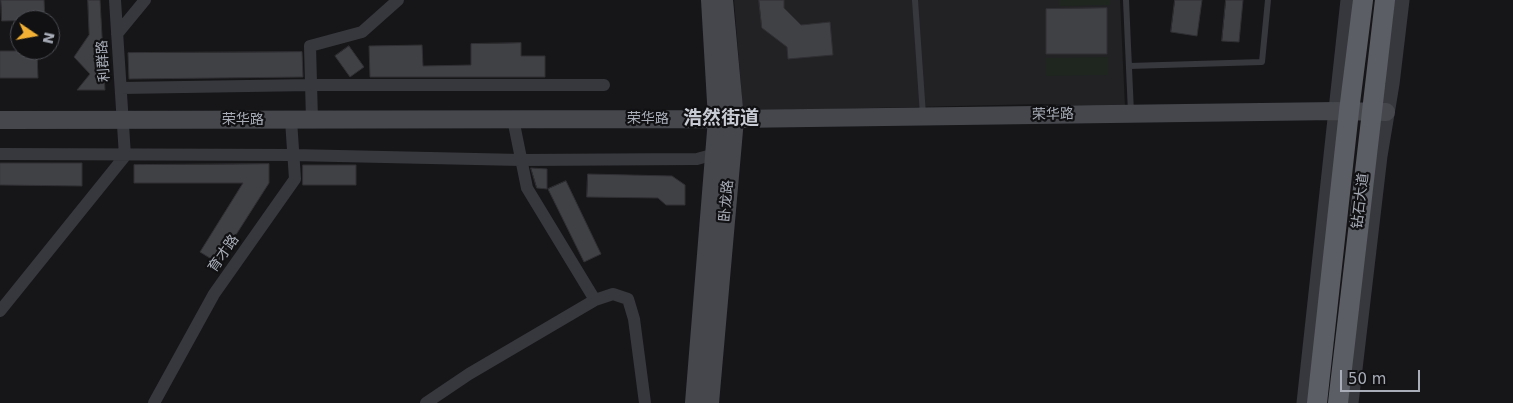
<!DOCTYPE html>
<meta charset="utf-8">
<style>
body{margin:0}
#map{position:relative;width:1513px;height:403px;overflow:hidden;background:#161618;font-family:"DejaVu Sans",sans-serif}
canvas{display:block}
.north{position:absolute;left:10px;top:10px;width:50px;height:50px;box-sizing:border-box;background:#111113;border:1px solid #4d4f55;border-radius:50%;rotate:102deg;font-size:14px;font-weight:700;line-height:20px;text-align:center;color:#a8adb8}
.north::after{content:'';display:block;margin:auto;width:18px;height:22px;background:#f2b134;clip-path:polygon(50% 0,100% 100%,50% 72%,0 100%)}
.scale{position:absolute;left:1340px;top:370px;width:80px;height:22px;box-sizing:border-box;border:2px solid #a8adb8;border-top:0;padding-left:6px;font-size:15px;line-height:18px;white-space:nowrap;color:#a8adb8;-webkit-text-stroke:4px #111113;paint-order:stroke}
</style>
<div id="map">
<canvas width="1513" height="403"></canvas>
<div class="north">N</div>
<div class="scale">50 m</div>
</div>
<script>
const context = document.querySelector('canvas').getContext('2d');
context.lineJoin = 'round';
function fill(path, color) {
  context.fillStyle = color;
  context.fill(path, 'evenodd');
}
function stroke(path, color, width, dash) {
  context.strokeStyle = color;
  context.lineWidth = width;
  context.lineCap = dash ? 'butt' : 'round';
  context.setLineDash(dash || []);
  context.stroke(path);
}
function label(font, color, halo, rows, align = 'center') {
  context.font = font + ' "DejaVu Sans","Noto Sans SC",sans-serif';
  context.lineWidth = 4.5;
  context.setLineDash([]);
  context.textBaseline = 'middle';
  context.strokeStyle = halo;
  context.fillStyle = color;
  for (const [text, x, y, turn = 0] of rows) {
    context.save();
    context.translate(x, y);
    context.rotate((+turn || 0) * Math.PI / 180);
    context.textAlign = isNaN(turn) ? turn : align;
    if (halo) context.strokeText(text, 0, 0);
    context.fillText(text, 0, 0);
    context.restore();
  }
}
const built = new Path2D(`
 M734 0H1120L1125 107 1042 104 743 111Z`);
const green = new Path2D(`
 M1059 0H1110V5L1059 6Z
 M1108 57V75L1046 76V58Z`);
const building = new Path2D(`
 M1 0H44L45 20 2 21Z
 M88 0H100L105 90H77L90 74 74 57 89 35Z
 M759 0H784V8L801 25 830 22 833 55 788 59 787 47 762 28Z
 M1175 0H1202L1197 36 1171 32Z
 M1226 0H1243L1239 42 1222 41Z
 M1107 8V54H1046V9Z
 M521 43V56H545V77H370L369 46 422 45 423 66 471 65V44Z
 M349 46 364 67 350 77 335 56Z
 M0 51H37L38 78H0Z
 M302 52 303 77 129 79 128 53Z
 M0 163H82V186L0 185Z
 M269 164V183L218 263 200 252 243 183H134V165Z
 M303 165H356V185H303Z
 M531 168 547 169V189L537 188Z
 M588 174 672 176 685 185V205H666L658 198 587 197Z
 M566 181 601 254 584 262 548 189Z`);
const service = new Path2D(`
 M915 0 923 115
 M1126 0 1131 113
 M1129 66 1262 62 1268 0`);
const minor = new Path2D(`
 M117 34 145 0
 M121 88 311 85H604
 M312 120 310 46 362 32 398 0
 M0 154 293 155 521 160 697 159 715 154
 M595 300 613 294 628 299 634 319 645 403
 M0 311 125 156 115 0
 M154 403 214 294 295 179 291 120
 M426 403 469 374 595 300 527 188 513 119`);
const tertiary = new Path2D(`
 M1304 403 1348 0
 M1351 403 1380 156 1392 84 1402 0`);
const secondary = new Path2D(`
 M0 120 735 119 1336 111 1386 112
 M694 403 717 119 710 0
 M710 403 735 119 724 0`);
const trunk = new Path2D(`
 M1317 403 1349 111 1363 0
 M1338 403 1385 0`);
const streetNames = [
 ["利群路",104,61,-94],
 ["荣华路",1053,115,-1],
 ["荣华路",648,119],
 ["荣华路",243,120],
 ["卧龙路",727,201,-85],
 ["钻石大道",1361,201,-83],
 ["育才路",224,254,-55]
];
const districtNames = [
 ["浩然街道",721,119]
];
fill(built, '#222225');
fill(green, '#1e261f');
fill(building, '#404145');
stroke(building, '#303034', 1);
stroke(service, '#37383d', 6);
stroke(minor, '#37383d', 12);
stroke(tertiary, '#37383d', 15);
stroke(secondary, '#45474d', 18);
stroke(trunk, '#5b5e65', 20);
label('14px', '#a8adb8', '#111113', streetNames);
label('bold 19px', '#c9ccd4', '#111113', districtNames);
</script>
